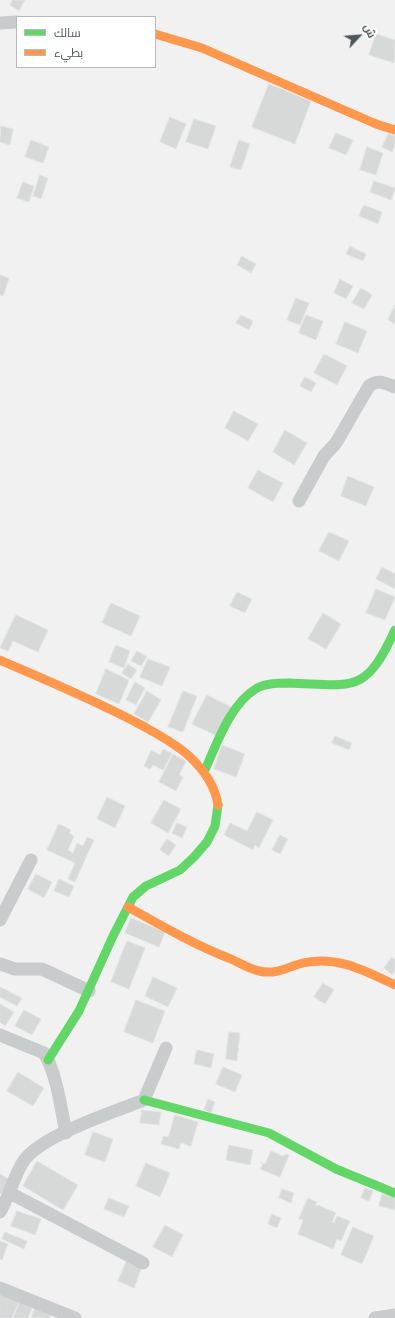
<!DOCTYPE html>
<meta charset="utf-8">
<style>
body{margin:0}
#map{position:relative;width:395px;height:1318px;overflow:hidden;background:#f1f1f1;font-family:"IBM Plex Sans",Cairo,sans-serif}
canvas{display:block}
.legend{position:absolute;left:16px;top:16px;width:140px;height:52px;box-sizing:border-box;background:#fff;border:1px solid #b6bbbe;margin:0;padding:5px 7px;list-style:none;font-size:12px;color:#49565c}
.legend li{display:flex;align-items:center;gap:8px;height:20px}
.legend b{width:20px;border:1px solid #b6bbbe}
.north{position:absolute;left:339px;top:16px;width:40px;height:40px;-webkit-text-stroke:3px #fff;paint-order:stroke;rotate:64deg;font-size:11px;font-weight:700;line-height:16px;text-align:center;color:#49565c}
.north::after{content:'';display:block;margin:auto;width:14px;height:18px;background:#49565c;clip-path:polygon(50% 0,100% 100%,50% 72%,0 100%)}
</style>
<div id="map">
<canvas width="395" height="1318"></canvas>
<ul class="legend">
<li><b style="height:5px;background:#63d668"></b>سالك</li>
<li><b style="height:5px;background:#ff974d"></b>بطيء</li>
</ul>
<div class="north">ش</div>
</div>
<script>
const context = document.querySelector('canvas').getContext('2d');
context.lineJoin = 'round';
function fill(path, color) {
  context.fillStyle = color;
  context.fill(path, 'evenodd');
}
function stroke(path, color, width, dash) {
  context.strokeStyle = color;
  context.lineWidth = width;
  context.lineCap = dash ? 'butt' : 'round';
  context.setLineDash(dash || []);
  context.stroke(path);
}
const building = new Path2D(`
 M13 0H25L19 11 10 5Z
 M376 34 395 40 394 63 369 55Z
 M269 84 311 101 295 144 252 127Z
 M170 117 186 124 176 149 160 142Z
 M194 119 216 126 208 149 186 142Z
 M1 126 13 129 10 145 0 142Z
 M336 133 353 140 346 155 329 148Z
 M389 133 395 136V145L392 152 382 147Z
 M31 140 49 147 43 163 25 157Z
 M239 140 250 144 241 170 230 167Z
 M367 147 383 153 376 175 360 170Z
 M40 175 48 178 41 199 33 196Z
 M374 181 395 188 391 200 370 192Z
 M23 182 34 186 29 202 17 198Z
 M364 205 382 212 378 224 359 216Z
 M350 246 366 254 363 261 346 254Z
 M242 256 256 264 251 273 237 265Z
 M0 275 9 278 3 296 0 295Z
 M340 279 353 286 346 299 334 293Z
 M361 288 372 295 364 309 352 303Z
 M296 298 309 303 300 325 287 320Z
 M395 305V324L388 320Z
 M241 315 253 321 249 330 236 323Z
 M306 315 323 321 316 340 299 333Z
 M345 322 367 331 358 353 336 344Z
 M324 354 347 366 337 385 314 373Z
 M305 377 316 383 311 392 300 386Z
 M234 411 258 424 248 441 225 428Z
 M285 430 307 443 294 465 273 452Z
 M258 470 283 483 273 502 248 488Z
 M348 476 374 487 366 506 341 496Z
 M329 532 349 541 339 561 319 551Z
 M382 567 395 574V589L376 579Z
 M376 589 395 597 385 620 366 613Z
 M237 592 252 599 245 613 230 606Z
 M111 603 140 616 131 636 102 623Z
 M323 613 341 624 326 649 308 639Z
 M16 615 48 630 38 652 13 641 8 651 0 648Z
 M116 645 130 651 124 668 109 662Z
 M137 651 147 657 141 666 131 661Z
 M148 659 170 667 162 686 140 677Z
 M128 664 137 670 131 679 122 673Z
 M106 669 129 680 119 704 96 694Z
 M135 682 145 688 136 705 126 700Z
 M147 691 161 700 148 722 134 714Z
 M183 691 197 696 183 732 168 727Z
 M207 695 231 707 217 736 192 724Z
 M335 736 352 743 349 750 332 743Z
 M222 745 245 754 236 777 214 769Z
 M163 749 172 753 163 770 153 765 150 769 144 766 151 750 160 755Z
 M173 754 186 761 179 775 183 777 176 791 159 782Z
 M107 797 125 806 115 828 97 819Z
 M164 800 181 809 168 833 151 823Z
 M257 812 273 820 259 848 255 845 253 850 224 835 230 823 247 831Z
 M177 823 187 827 182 838 172 833Z
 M59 824 71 830 69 833 74 836 68 850 73 853 77 843 83 846 87 837 94 840 75 882 68 879 75 863 47 850Z
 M280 835 288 839 280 854 272 850Z
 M167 839 176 845 169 856 160 850Z
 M36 874 52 882 44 898 28 889Z
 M59 879 74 886 69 897 54 891Z
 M131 918 165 932 159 947 125 933Z
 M127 941 145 948 129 989 111 982Z
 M392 957 395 960V971L392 975 384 968Z
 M153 977 177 988 168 1007 145 996Z
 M323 983 334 990 325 1004 314 997Z
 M0 987 22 998 17 1006 0 997Z
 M136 1000 165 1011 153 1043 124 1032Z
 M0 1004 14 1012 5 1026 0 1022Z
 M24 1010 41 1019 32 1035 15 1026Z
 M229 1032 240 1033 237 1061 226 1059Z
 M197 1050 214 1054 211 1068 194 1064Z
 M223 1067 242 1075 235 1092 216 1084Z
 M18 1072 44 1088 33 1106 7 1091Z
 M208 1099 215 1102 211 1113 204 1110Z
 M142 1110 161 1112 159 1125 140 1123Z
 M175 1115 198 1122 191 1146 181 1143 179 1149 161 1144 163 1136 168 1137Z
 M93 1132 113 1139 105 1162 85 1155Z
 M229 1145 253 1150 250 1165 226 1160Z
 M271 1151 283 1156 286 1154 289 1155 280 1177 260 1169 263 1164 260 1162 265 1164Z
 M37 1161 78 1185 63 1210 23 1186Z
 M146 1163 170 1173 160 1197 136 1186Z
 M0 1174 10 1180 1 1194 0 1193Z
 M365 1188 373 1191 369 1201 361 1198Z
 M282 1189 294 1193 291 1203 279 1198Z
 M382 1194 395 1197V1210L379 1206Z
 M109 1198 129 1206 124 1217 104 1209Z
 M308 1198 317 1202 315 1206 318 1205 336 1213 332 1222 334 1223 337 1216 350 1221 341 1241 337 1239 333 1249 298 1234 303 1220 299 1219Z
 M17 1211 41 1219 35 1235 11 1226Z
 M272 1214 281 1218 277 1228 268 1224Z
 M165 1225 183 1235 172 1257 153 1247Z
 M353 1227 374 1236 362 1264 341 1255Z
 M5 1232 27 1241 24 1249 2 1239Z
 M0 1241 8 1244 2 1260 0 1259Z
 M127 1260 142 1267 134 1288 118 1281Z
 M0 1290 20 1300 12 1318H0Z
 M20 1301 33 1306 28 1318H13Z
 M35 1308 51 1315 50 1318H31Z`);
const street = new Path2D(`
 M0 23 17 22
 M299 501 324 456 336 443 369 386C378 379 385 383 395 387
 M0 920 31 860
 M0 964 15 969H42L89 991
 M0 1035 44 1053C57 1074 61 1109 66 1133
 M10 1193 143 1263
 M0 1212C9 1197 14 1176 23 1162 40 1136 113 1112 144 1100L166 1048
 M0 1288 75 1318
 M375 1318 395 1315`);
const fast = new Path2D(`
 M204 772C217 744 229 705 257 688 266 683 279 683 289 683 354 685 365 695 395 630
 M48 1060 79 1011 113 936 133 897 146 886 180 870 194 857 207 842 215 826 218 805
 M144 1100 269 1133 336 1169 395 1193`);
const slow = new Path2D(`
 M155 34 202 48 376 124 395 130
 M0 660C48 681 97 701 143 726 159 735 176 744 189 756 203 769 215 785 218 805
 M128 907C162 926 195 945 231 959 240 963 249 969 259 971 277 975 287 967 303 963 337 955 365 971 395 985`);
fill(building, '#d7d9d9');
stroke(building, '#e2e3e4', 1);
stroke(street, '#c9cccd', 13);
stroke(fast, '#63d668', 9);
stroke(slow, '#ff974d', 9);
</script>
